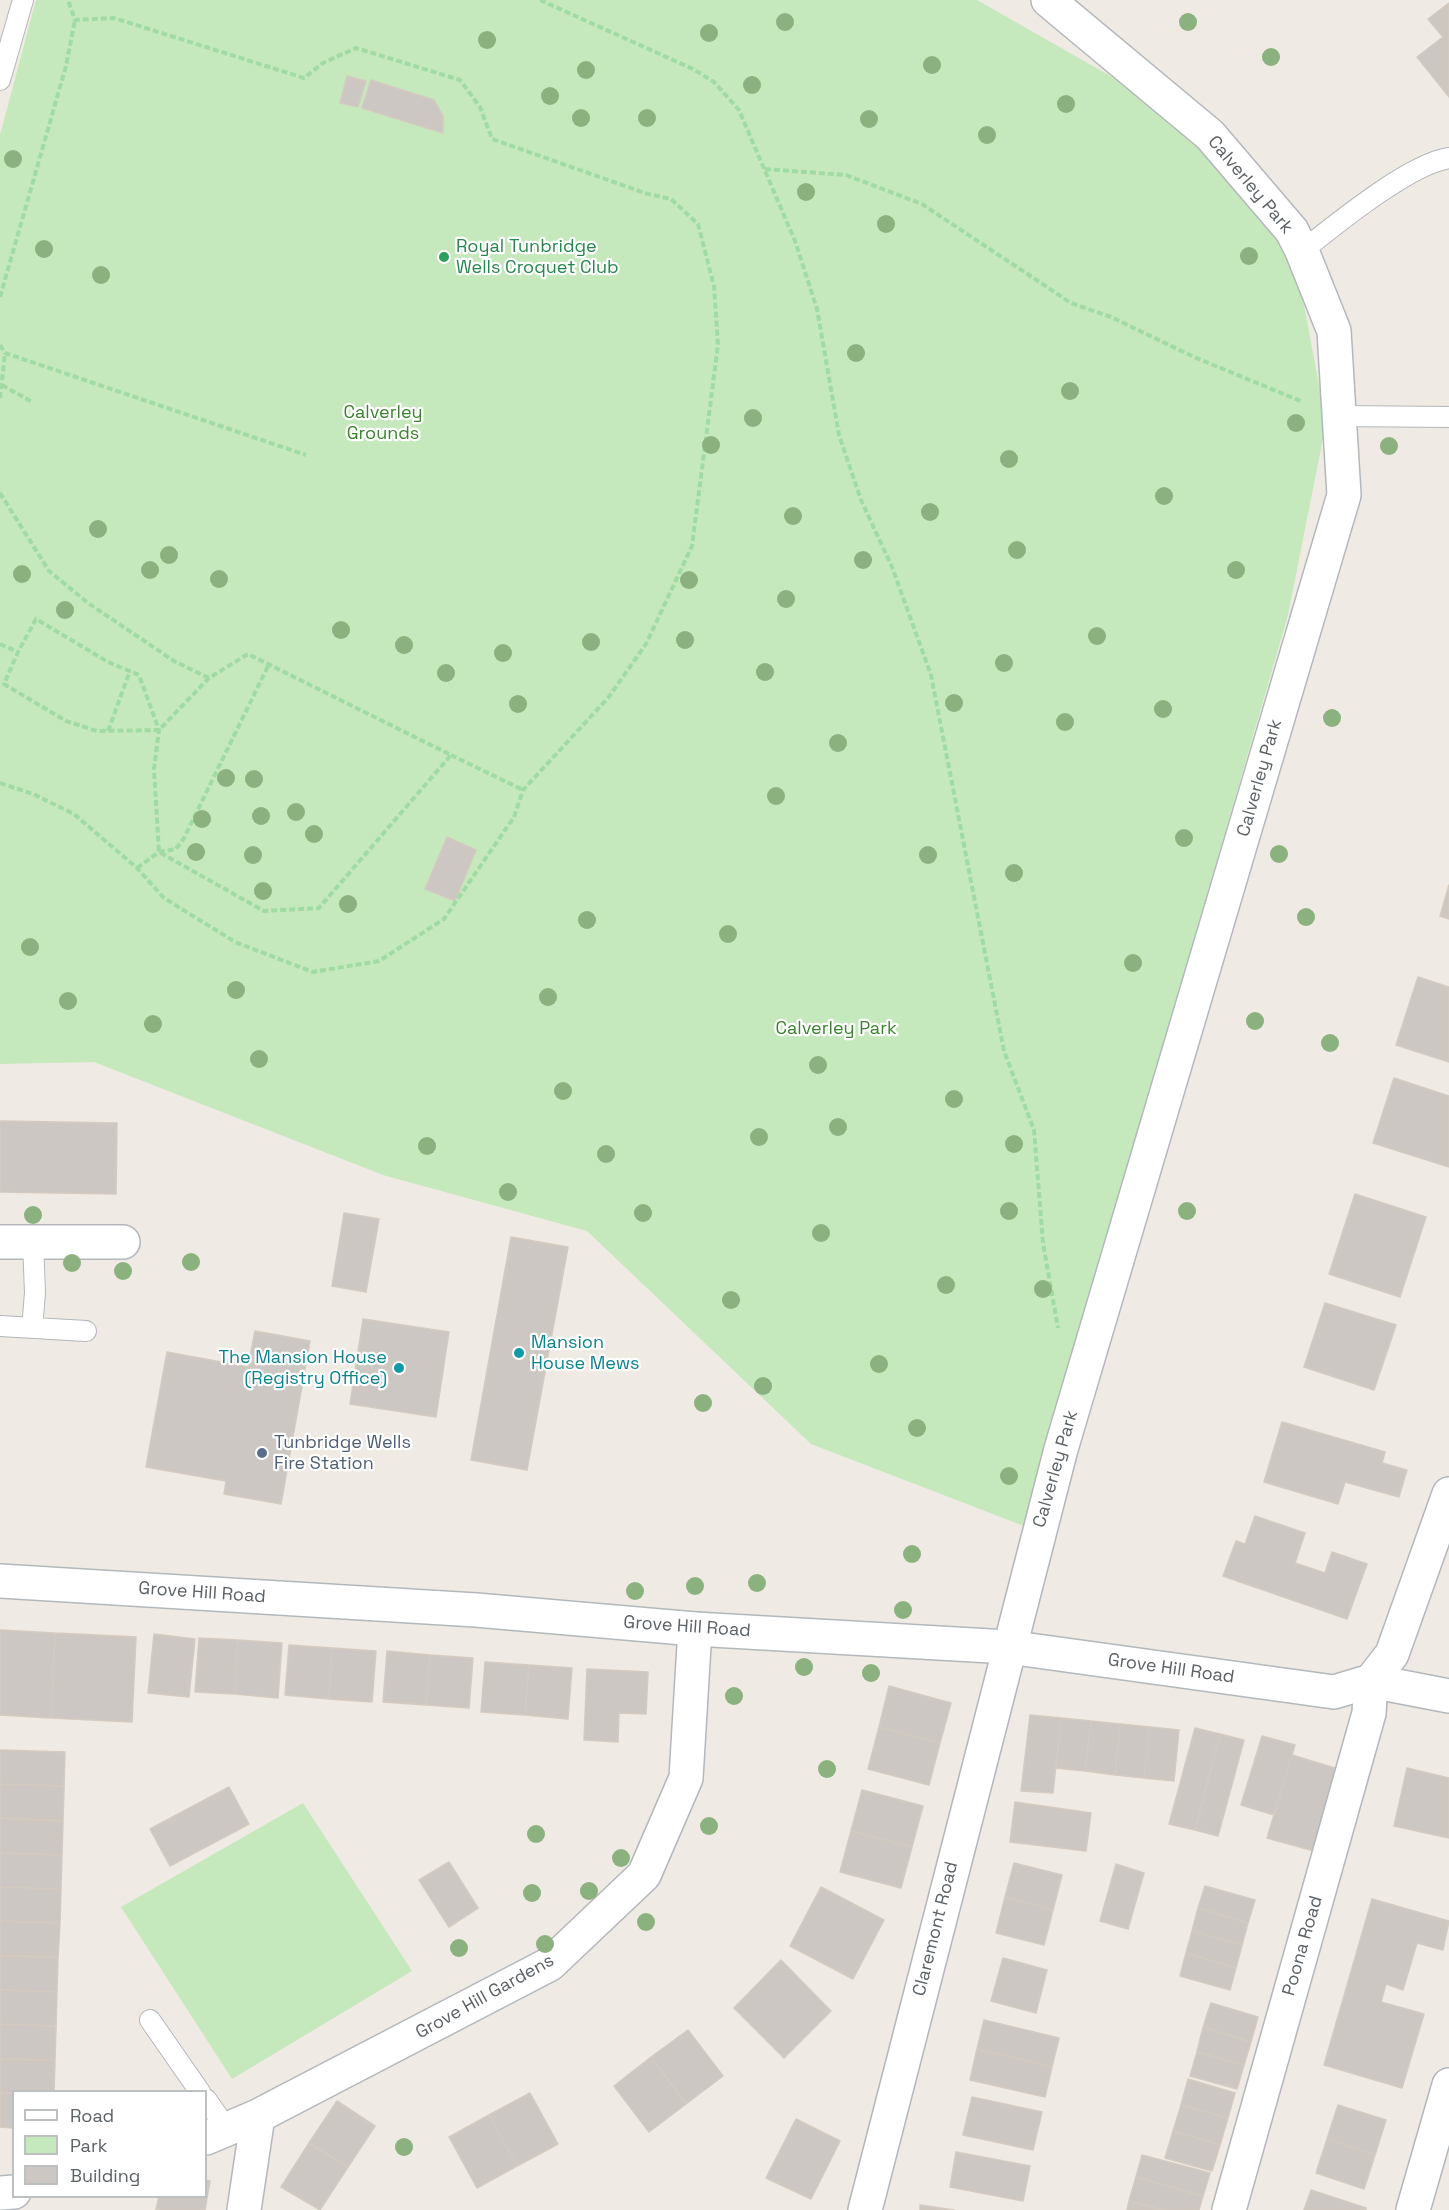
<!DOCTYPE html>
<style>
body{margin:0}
#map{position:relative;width:1449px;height:2210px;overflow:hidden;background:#efeae3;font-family:"Space Grotesk",sans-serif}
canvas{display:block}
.legend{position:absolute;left:12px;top:2090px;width:195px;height:108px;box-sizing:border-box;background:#fff;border:2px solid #bdc0c1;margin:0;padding:8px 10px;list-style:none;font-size:18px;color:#5b6165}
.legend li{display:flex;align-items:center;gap:12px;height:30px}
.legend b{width:30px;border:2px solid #bdc0c1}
</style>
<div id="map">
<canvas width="1449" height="2210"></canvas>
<ul class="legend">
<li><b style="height:8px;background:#fff"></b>Road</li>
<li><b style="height:16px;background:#c6e8bd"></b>Park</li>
<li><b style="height:16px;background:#ccc7c2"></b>Building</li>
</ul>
</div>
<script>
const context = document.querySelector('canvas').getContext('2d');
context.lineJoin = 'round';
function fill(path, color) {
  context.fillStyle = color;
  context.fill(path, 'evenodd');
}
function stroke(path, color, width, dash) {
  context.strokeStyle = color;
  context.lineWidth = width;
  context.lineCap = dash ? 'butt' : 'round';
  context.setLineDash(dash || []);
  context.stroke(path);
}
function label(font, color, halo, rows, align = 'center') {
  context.font = font + ' "Space Grotesk",sans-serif';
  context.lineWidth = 4.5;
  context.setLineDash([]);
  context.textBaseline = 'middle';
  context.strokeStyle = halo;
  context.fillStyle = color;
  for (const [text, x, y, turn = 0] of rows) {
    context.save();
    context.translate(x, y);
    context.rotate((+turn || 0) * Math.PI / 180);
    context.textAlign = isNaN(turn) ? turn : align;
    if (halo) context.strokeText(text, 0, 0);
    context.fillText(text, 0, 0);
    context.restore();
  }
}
const green = new Path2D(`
 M36 0H977L1200 127 1296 262 1326 423 1288 615 1024 1526 811 1444 587 1231 383 1175 94 1062 0 1064V135Z
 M303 1803 412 1971 232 2079 121 1907Z`);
const building = new Path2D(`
 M1449 3V97L1417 57 1443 37 1428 19Z
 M347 76 366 81 358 107 340 103Z
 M371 80 434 100 443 116V133L362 108Z
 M447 837 476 850 455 901 425 889Z
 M1449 885V919L1440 916Z
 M1418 977 1449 987V1062L1396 1045Z
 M1394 1078 1449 1096V1167L1373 1143Z
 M0 1121 117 1123 116 1194 0 1192Z
 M1355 1194 1426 1217 1400 1297 1329 1274Z
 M344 1213 379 1219 366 1292 332 1286Z
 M511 1237 568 1247 527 1470 471 1460Z
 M1325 1303 1396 1325 1374 1390 1304 1367Z
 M363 1319 449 1332 436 1417 350 1404Z
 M255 1331 310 1341 281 1504 224 1494 226 1481 146 1467 167 1352 248 1367Z
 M1282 1422 1385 1452 1382 1463 1407 1470 1399 1497 1345 1482 1338 1504 1264 1482Z
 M1255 1516 1305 1533 1295 1563 1325 1573 1332 1552 1367 1564 1347 1619 1223 1576 1236 1541 1245 1544Z
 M0 1630 55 1633 51 1718 0 1715Z
 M55 1633 136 1637 132 1722 51 1718Z
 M154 1634 195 1639 189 1697 148 1693Z
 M199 1638 238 1640 235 1694 195 1692Z
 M238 1640 282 1643 278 1698 235 1694Z
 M289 1645 332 1648 329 1699 285 1695Z
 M332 1648 376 1651 372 1702 329 1699Z
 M387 1651 430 1655 426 1705 383 1702Z
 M430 1655 473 1658 469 1708 426 1705Z
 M485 1662 529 1665 525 1715 481 1712Z
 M529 1665 572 1668 568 1719 525 1715Z
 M587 1669 648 1672 646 1714 619 1713 618 1742 584 1740Z
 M889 1686 951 1703 940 1743 879 1727Z
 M1030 1715 1061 1718 1053 1793 1021 1791Z
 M1061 1718 1091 1721 1085 1771 1056 1768Z
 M1091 1721 1120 1724 1115 1775 1085 1771Z
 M1120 1724 1150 1727 1144 1778 1115 1775Z
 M879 1727 940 1743 929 1785 868 1769Z
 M1150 1727 1179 1730 1174 1781 1144 1778Z
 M1195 1728 1220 1734 1195 1830 1169 1824Z
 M1220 1734 1244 1740 1218 1836 1195 1830Z
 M1262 1736 1295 1745 1274 1815 1241 1805Z
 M0 1750 65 1752 64 1786 0 1784Z
 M1292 1755 1338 1769 1314 1851 1267 1838Z
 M1407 1768 1449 1778V1838L1394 1826Z
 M0 1784 64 1786 63 1821 0 1818Z
 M229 1787 249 1824 170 1866 150 1829Z
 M862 1790 923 1806 912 1847 851 1831Z
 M1015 1802 1091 1813 1086 1851 1010 1842Z
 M0 1818 63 1821 62 1855 0 1853Z
 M851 1831 912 1847 901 1888 840 1872Z
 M0 1853 62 1855 61 1889 0 1887Z
 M449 1862 478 1908 449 1927 419 1880Z
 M1014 1863 1062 1875 1053 1910 1005 1897Z
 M1116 1864 1144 1873 1128 1929 1100 1921Z
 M1205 1886 1255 1900 1248 1923 1198 1908Z
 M0 1887 61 1889 60 1923 0 1921Z
 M821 1887 884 1920 853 1979 790 1946Z
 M1005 1897 1053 1910 1044 1945 996 1933Z
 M1372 1899 1449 1921 1443 1950 1417 1943 1403 1990 1386 1984 1381 2002 1424 2014 1402 2088 1324 2065Z
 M1198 1908 1248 1923 1242 1945 1192 1931Z
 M0 1921 60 1923 58 1957 0 1956Z
 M1192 1931 1242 1945 1236 1968 1186 1953Z
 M1186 1953 1236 1968 1230 1990 1180 1976Z
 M0 1956 58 1957 57 1992 0 1990Z
 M1003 1958 1047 1970 1036 2013 991 2001Z
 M781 1960 831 2011 784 2058 734 2008Z
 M0 1990 57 1992 56 2026 0 2024Z
 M1211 2003 1258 2017 1251 2042 1203 2027Z
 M984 2020 1059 2038 1052 2067 977 2049Z
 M0 2024 56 2026 55 2060 0 2059Z
 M1203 2027 1251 2042 1244 2065 1197 2052Z
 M688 2030 723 2076 686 2104 651 2057Z
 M977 2049 1052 2067 1045 2097 970 2080Z
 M1197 2052 1244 2065 1237 2089 1190 2076Z
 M651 2057 686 2104 649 2132 614 2086Z
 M0 2059 55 2060 54 2092 0 2093Z
 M1188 2079 1235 2093 1228 2118 1181 2105Z
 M0 2093 14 2094V2128L0 2127Z
 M530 2093 558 2144 517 2166 489 2115Z
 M972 2097 1042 2112 1033 2150 963 2135Z
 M337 2101 375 2126 348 2167 309 2143Z
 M1181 2105 1228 2118 1220 2145 1173 2131Z
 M1338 2105 1386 2120 1375 2155 1327 2139Z
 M489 2115 517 2166 477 2188 449 2137Z
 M796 2119 840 2141 811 2199 766 2178Z
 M1173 2131 1220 2145 1212 2171 1165 2158Z
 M1327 2139 1375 2155 1364 2189 1316 2173Z
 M309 2143 348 2167 320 2210 281 2187Z
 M956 2152 1030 2166 1023 2201 950 2187Z
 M1142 2155 1210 2173 1203 2196 1136 2177Z
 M1136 2177 1203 2196 1199 2210H1163L1129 2201Z
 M206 2180 210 2181 205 2210H156L159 2196H206Z
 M1311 2190 1366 2208V2210H1304Z
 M1129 2201 1163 2210H1127Z
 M920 2205 954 2210H920Z`);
const path = new Path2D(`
 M540 0 693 69 714 82 739 110 795 241 817 309 839 435 861 500 892 567 931 675 1004 1051 1034 1130 1043 1243 1058 1328
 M765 169 846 175 922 204 1071 303 1111 317 1194 357 1303 402
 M0 297 66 66 75 20
 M0 345 5 353 306 455
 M2 385 32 402
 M0 398 5 353
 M0 493 49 571 88 603 174 661 209 678
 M0 644 18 652 4 684 66 721 97 731 159 730 209 678 248 654 451 755 319 908 264 911 159 852 154 769 159 730 139 675 108 662 36 619 18 652
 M108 731 130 671
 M451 755 523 790
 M0 783 33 794 74 814 137 868 164 898 235 942 313 972 379 961 444 919 514 817 523 790 608 698 646 644 692 546 718 345 714 286 698 224 671 199 648 194 492 139 480 107 460 80 356 48 323 63 304 78 114 18 75 20 68 0
 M137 868 159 852 176 849 184 838 269 664`);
const lane = new Path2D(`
 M0 80 23 0
 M1302 251C1335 225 1409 164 1449 158
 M1339 416 1449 417
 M0 1326 86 1331
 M32 1328 35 1293 33 1242
 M150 2020 200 2092
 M206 2099 227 2129`);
const street = new Path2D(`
 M0 1242H123
 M206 2138 258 2116 550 1964 644 1875 686 1778 695 1629
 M0 2193 14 2192
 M244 2210 258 2116
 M865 2210 1061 1449 1344 495 1334 331 1302 251 1292 231 1210 135 1048 0
 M1229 2210 1369 1713 1371 1681 1449 1696
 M1413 2210 1449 2085`);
const secondary = new Path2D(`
 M0 1581 476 1610 695 1629 1008 1647 1334 1692 1371 1681 1392 1654 1449 1494`);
const trees = [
 [785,22],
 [1188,22],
 [709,33],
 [487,40],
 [1271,57],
 [932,65],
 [586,70],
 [752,85],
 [550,96],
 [1066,104],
 [581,118],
 [647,118],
 [869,119],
 [987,135],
 [13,159],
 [806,192],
 [886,224],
 [44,249],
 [1249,256],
 [101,275],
 [856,353],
 [1070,391],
 [753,418],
 [1296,423],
 [711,445],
 [1389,446],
 [1009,459],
 [1164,496],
 [930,512],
 [793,516],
 [98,529],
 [1017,550],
 [169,555],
 [863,560],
 [150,570],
 [1236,570],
 [22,574],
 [219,579],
 [689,580],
 [786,599],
 [65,610],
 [341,630],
 [1097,636],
 [685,640],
 [591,642],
 [404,645],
 [503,653],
 [1004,663],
 [765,672],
 [446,673],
 [954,703],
 [518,704],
 [1163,709],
 [1332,718],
 [1065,722],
 [838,743],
 [226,778],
 [254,779],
 [776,796],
 [296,812],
 [261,816],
 [202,819],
 [314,834],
 [1184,838],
 [196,852],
 [1279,854],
 [253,855],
 [928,855],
 [1014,873],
 [263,891],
 [348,904],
 [1306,917],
 [587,920],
 [728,934],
 [30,947],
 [1133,963],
 [236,990],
 [548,997],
 [68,1001],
 [1255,1021],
 [153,1024],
 [1330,1043],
 [259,1059],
 [818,1065],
 [563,1091],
 [954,1099],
 [838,1127],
 [759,1137],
 [1014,1144],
 [427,1146],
 [606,1154],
 [508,1192],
 [1009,1211],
 [1187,1211],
 [643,1213],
 [33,1215],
 [821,1233],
 [191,1262],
 [72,1263],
 [123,1271],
 [946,1285],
 [1043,1289],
 [731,1300],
 [879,1364],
 [763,1386],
 [703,1403],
 [917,1428],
 [1009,1476],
 [912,1554],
 [757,1583],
 [695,1586],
 [635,1591],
 [903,1610],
 [804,1667],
 [871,1673],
 [734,1696],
 [827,1769],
 [709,1826],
 [536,1834],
 [621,1858],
 [589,1891],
 [532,1893],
 [646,1922],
 [545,1944],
 [459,1948],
 [404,2147]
];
const markers = [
 [444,257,6,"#2e9e5b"],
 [519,1353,6,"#0f9aa8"],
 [399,1368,6,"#0f9aa8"],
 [262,1453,6,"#5c6f8a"]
];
const streetNames = [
 ["Calverley Park",1250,185,50],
 ["Calverley Park",1260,778,-74],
 ["Calverley Park",1056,1469,-74],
 ["Grove Hill Road",202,1593,4],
 ["Grove Hill Road",687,1627,4],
 ["Grove Hill Road",1171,1669,8],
 ["Claremont Road",936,1929,-76],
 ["Poona Road",1303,1946,-74],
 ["Grove Hill Gardens",485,1997,-29]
];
const leisureNames = [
 ["Royal Tunbridge",456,247],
 ["Wells Croquet Club",456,268]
];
const parkNames = [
 ["Calverley",383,413],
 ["Grounds",383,434],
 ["Calverley Park",836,1029]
];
const cultureNames = [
 ["Mansion",531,1343],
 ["House Mews",531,1364],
 ["The Mansion House",387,1358,"right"],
 ["(Registry Office)",387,1379,"right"]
];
const serviceNames = [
 ["Tunbridge Wells",274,1443],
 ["Fire Station",274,1464]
];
fill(green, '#c6e8bd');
fill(building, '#ccc7c2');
stroke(building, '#d4cac0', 1.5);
stroke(lane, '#b3b7bb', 22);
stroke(street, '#b3b7bb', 36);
stroke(secondary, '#b2b8bc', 36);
stroke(path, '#9fdba3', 4, [6, 3]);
stroke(lane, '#fff', 20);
stroke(street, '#fff', 33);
stroke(secondary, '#fff', 33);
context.fillStyle = '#8bb17f';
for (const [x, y] of trees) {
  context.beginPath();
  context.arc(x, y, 9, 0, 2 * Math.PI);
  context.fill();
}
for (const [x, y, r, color] of markers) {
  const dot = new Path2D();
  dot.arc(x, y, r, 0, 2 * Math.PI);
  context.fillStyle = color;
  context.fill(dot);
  stroke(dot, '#fff', 2);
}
label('18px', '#5b6165', '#fff', streetNames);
label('18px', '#27864d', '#fff', leisureNames, 'left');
label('18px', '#3a822d', '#fff', parkNames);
label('18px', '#0d838f', '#fff', cultureNames, 'left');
label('18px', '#4e5e75', '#fff', serviceNames, 'left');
</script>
